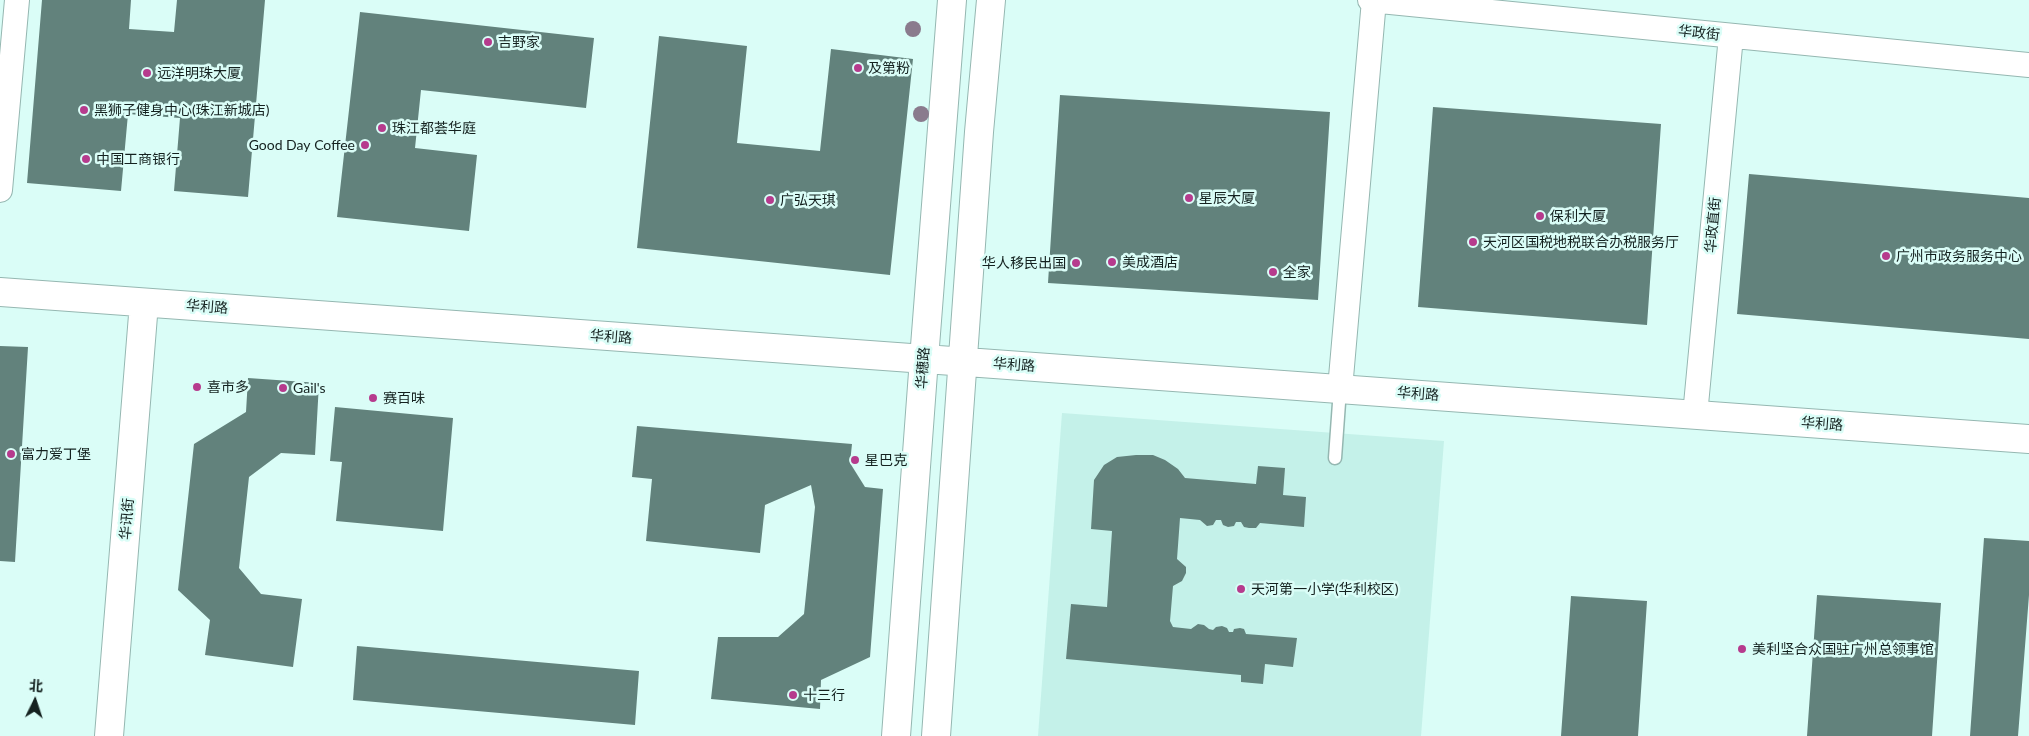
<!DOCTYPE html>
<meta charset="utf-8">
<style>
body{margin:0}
#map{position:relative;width:2029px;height:736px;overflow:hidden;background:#dafdf7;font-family:Lato,"Noto Sans SC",sans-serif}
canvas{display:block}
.north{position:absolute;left:10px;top:676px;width:50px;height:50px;-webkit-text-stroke:4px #dafdf7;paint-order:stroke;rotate:4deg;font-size:14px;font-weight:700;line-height:20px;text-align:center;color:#14211f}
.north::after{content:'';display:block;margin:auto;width:18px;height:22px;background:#14211f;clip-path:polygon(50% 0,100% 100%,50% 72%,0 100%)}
</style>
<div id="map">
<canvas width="2029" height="736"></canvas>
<div class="north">北</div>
</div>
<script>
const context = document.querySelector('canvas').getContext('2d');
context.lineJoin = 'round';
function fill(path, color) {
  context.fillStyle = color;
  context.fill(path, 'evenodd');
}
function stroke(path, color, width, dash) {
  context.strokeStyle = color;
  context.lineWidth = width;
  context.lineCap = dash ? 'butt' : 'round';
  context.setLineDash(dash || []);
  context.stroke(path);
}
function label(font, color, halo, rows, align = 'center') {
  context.font = font + ' Lato,"Noto Sans SC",sans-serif';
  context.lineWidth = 5;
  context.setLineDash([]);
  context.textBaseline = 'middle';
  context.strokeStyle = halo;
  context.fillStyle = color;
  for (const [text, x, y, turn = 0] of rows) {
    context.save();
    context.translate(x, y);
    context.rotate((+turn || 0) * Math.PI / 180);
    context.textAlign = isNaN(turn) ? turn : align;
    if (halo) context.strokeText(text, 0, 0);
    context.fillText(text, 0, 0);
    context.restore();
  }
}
const built = new Path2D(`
 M1062 413 1444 441 1421 736H1038Z`);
const building = new Path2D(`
 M42 0H131L129 29 174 32 177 0H265L248 197 174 191 180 118 128 114 121 191 27 183Z
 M360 12 594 38 586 108 421 90 415 148 477 155 469 231 337 217Z
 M659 36 747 46 737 143 820 151 831 49 913 59 890 275 637 248Z
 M1060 95 1330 112 1318 300 1048 283Z
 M1433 107 1661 124 1647 325 1418 307Z
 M1749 174 2029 198V339L1737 314Z
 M0 346 28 347 15 562 0 561Z
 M248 378 319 383 315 455 281 453 249 477 239 568 261 594 302 599 293 667 205 655 210 620 178 590 194 444 246 412Z
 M335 407 453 418 443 531 336 521 342 462 330 461Z
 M637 426 852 444 850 463 865 487 883 489 870 657 821 680 820 709 711 699 718 637H778L804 614 815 507 811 485 765 505 760 553 646 541 652 479 632 477Z
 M1136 455H1153L1165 460 1178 469 1185 478 1256 484 1258 466 1285 468 1283 495 1306 497 1304 527 1260 523 1256 528H1249L1244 527 1241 522H1236L1234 526 1228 527 1223 525 1221 520H1216L1213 525 1207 526 1200 520 1180 518 1177 559 1186 567V573L1182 581 1173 586 1170 621 1173 627 1191 629 1198 624 1204 625 1209 629 1213 630 1216 627 1222 626 1227 628 1229 632H1233L1234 629 1240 628 1244 629 1246 634 1297 638 1293 667 1265 664 1263 684 1241 682V675L1066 659 1071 604 1107 607 1112 531 1091 529 1094 480 1104 465 1117 457Z
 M1984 538 2029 541V595L2018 736H1970Z
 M1817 595 1941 603 1932 736H1807Z
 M1571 596 1647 601 1638 736H1561Z
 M357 646 639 671 635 725 353 700Z`);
const service = new Path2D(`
 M1335 458 1340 389`);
const minor = new Path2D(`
 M1370 0 2029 65
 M0 190 17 0
 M1340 389 1374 0
 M1695 415 1731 36`);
const tertiary = new Path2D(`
 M0 292 2029 439
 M109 736 144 303
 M896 736 924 359 952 0
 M936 736 979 132 991 0`);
const trees = [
 [913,29],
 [921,114]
];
const markers = [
 [488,42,5,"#b63b8d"],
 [858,68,5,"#b63b8d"],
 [147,73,5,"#b63b8d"],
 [84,110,5,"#b63b8d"],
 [382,128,5,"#b63b8d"],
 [365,145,5,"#b63b8d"],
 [86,159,5,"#b63b8d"],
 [1189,198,5,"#b63b8d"],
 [770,200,5,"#b63b8d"],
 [1540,216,5,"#b63b8d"],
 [1473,242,5,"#b63b8d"],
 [1886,256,5,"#b63b8d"],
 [1112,262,5,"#b63b8d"],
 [1076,263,5,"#b63b8d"],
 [1273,272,5,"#b63b8d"],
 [197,387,5,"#b63b8d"],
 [283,388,5,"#b63b8d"],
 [373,398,5,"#b63b8d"],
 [11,454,5,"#b63b8d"],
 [855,460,5,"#b63b8d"],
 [1241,589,5,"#b63b8d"],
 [1742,649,5,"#b63b8d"],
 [793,695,5,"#b63b8d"]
];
const streetNames = [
 ["华政街",1699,33,6],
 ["华政直街",1713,225,-85],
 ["华利路",207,307,4],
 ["华利路",611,337,4],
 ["华利路",1014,365,4],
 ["华穗路",923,368,-86],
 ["华利路",1418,394,4],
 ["华利路",1822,424,4],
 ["华讯街",127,519,-85]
];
const poiNames = [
 ["吉野家",498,42],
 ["及第粉",868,68],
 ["远洋明珠大厦",157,73],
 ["黑狮子健身中心(珠江新城店)",94,110],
 ["珠江都荟华庭",392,128],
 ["Good Day Coffee",355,145,"right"],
 ["中国工商银行",96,159],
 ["星辰大厦",1199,198],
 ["广弘天琪",780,200],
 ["保利大厦",1550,216],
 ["天河区国税地税联合办税服务厅",1483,242],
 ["广州市政务服务中心",1896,256],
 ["美成酒店",1122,262],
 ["华人移民出国",1066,263,"right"],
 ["全家",1283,272],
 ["喜市多",207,387],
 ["Gail's",293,388],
 ["赛百味",383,398],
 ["富力爱丁堡",21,454],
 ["星巴克",865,460],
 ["天河第一小学(华利校区)",1251,589],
 ["美利坚合众国驻广州总领事馆",1752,649],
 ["十三行",803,695]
];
fill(built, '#c4f1e9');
fill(building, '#62827c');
stroke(service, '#95b7b1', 15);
stroke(minor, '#95b7b1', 26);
stroke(tertiary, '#95b7b1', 30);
stroke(service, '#fff', 12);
stroke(minor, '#fff', 24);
stroke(tertiary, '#fff', 28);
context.fillStyle = '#8a7b8d';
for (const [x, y] of trees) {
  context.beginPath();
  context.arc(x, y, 8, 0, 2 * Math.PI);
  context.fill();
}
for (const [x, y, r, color] of markers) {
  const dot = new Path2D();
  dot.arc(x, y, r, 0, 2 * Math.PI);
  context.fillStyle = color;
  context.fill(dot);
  stroke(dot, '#dafdf7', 2);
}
label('14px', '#14211f', '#dafdf7', streetNames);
label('14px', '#14211f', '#dafdf7', poiNames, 'left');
</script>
